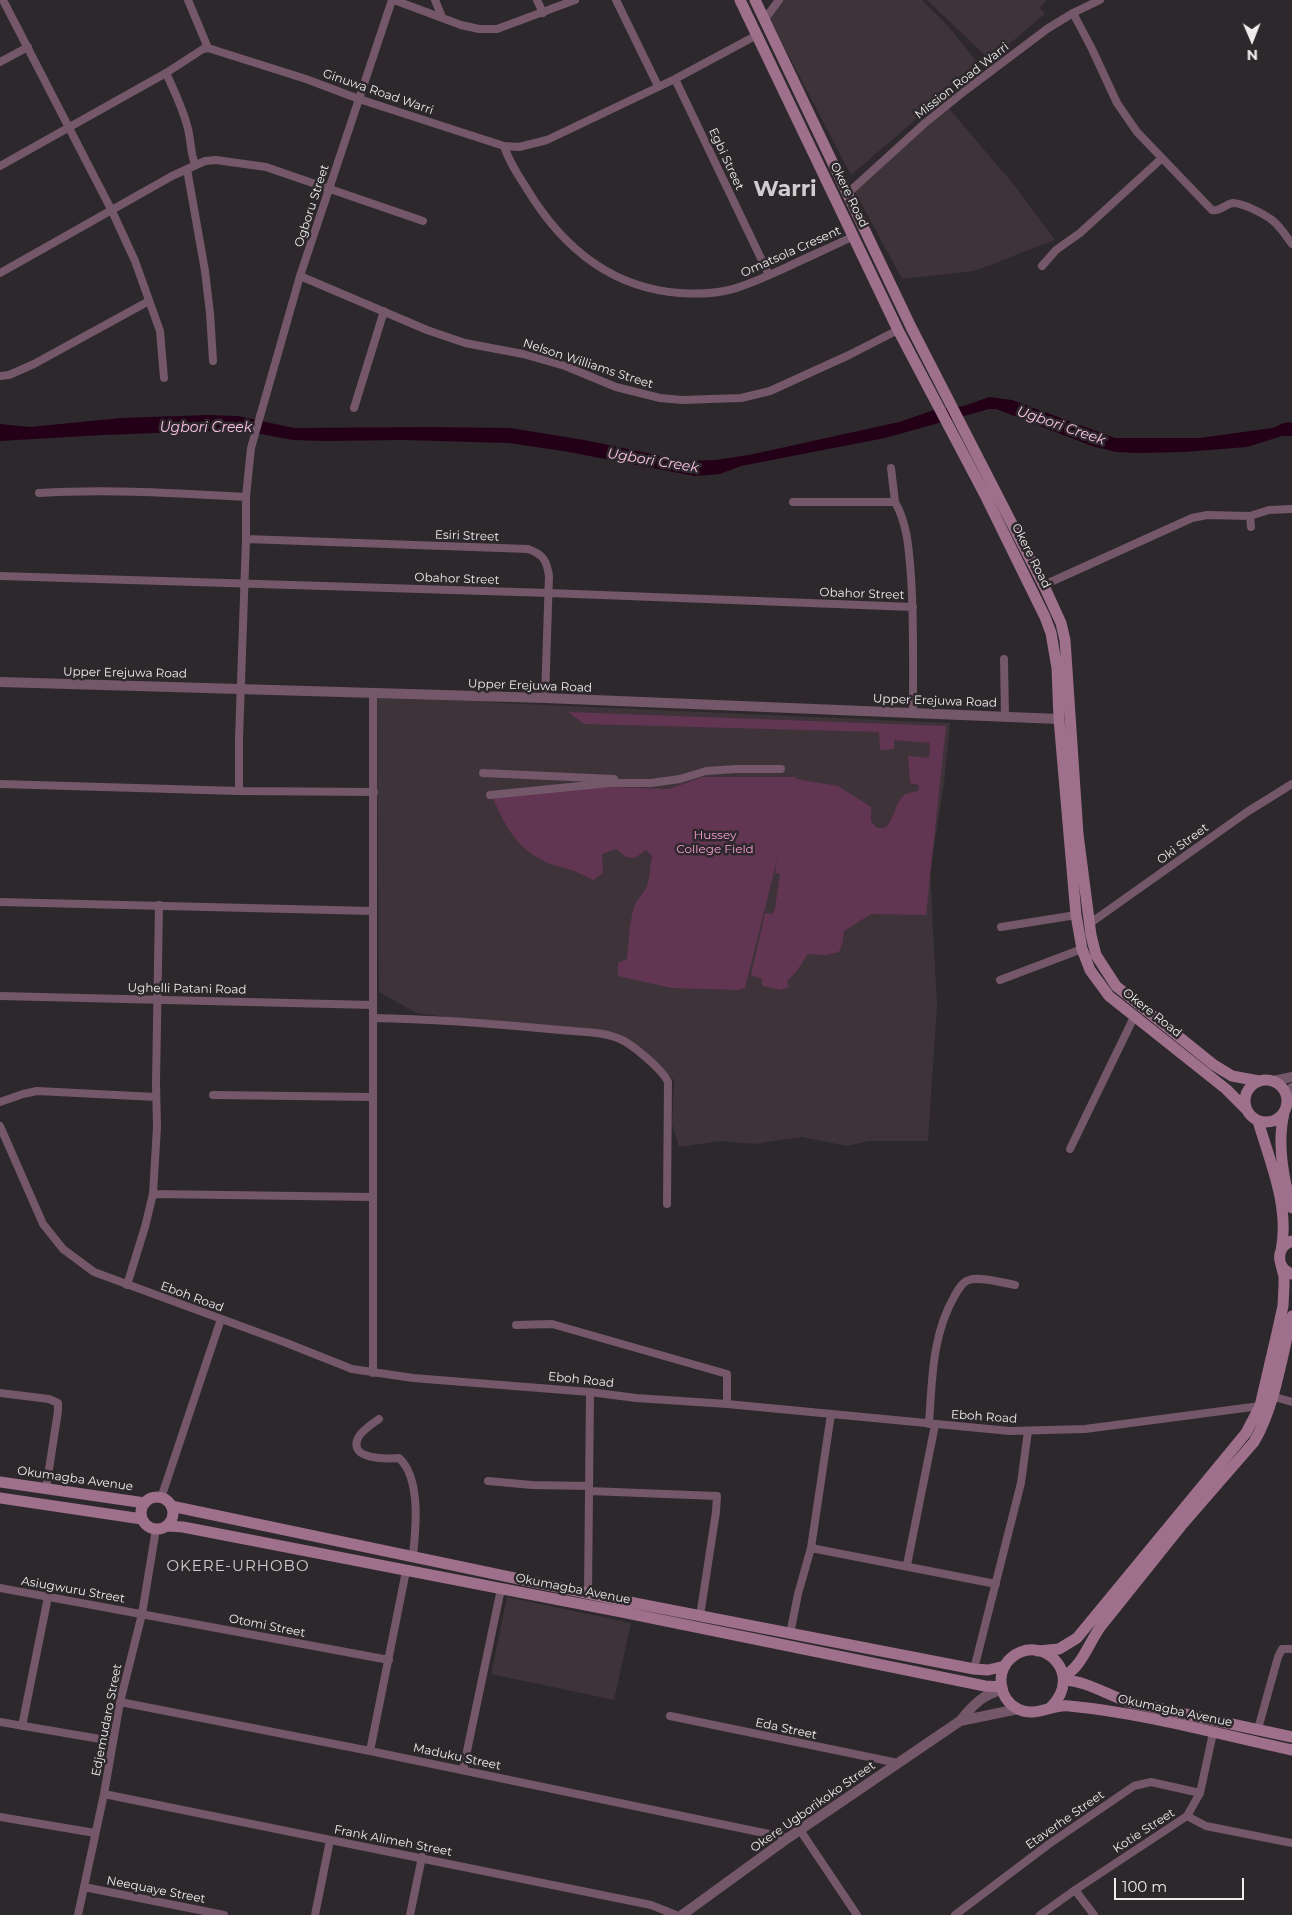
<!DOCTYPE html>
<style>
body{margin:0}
#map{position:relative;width:1292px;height:1915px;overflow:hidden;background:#2d282b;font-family:Montserrat,sans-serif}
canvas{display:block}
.north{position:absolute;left:1227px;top:15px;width:50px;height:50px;-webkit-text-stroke:4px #2d282b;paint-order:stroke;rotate:179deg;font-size:14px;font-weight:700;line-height:20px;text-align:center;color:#eeeced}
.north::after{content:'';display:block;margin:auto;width:18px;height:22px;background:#eeeced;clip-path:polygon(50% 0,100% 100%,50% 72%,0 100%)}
.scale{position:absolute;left:1114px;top:1878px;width:130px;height:22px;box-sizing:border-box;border:2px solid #eeeced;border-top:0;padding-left:6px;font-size:15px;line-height:18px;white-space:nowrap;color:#eeeced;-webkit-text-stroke:4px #2d282b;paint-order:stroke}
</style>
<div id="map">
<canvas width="1292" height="1915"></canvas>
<div class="north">N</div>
<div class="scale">100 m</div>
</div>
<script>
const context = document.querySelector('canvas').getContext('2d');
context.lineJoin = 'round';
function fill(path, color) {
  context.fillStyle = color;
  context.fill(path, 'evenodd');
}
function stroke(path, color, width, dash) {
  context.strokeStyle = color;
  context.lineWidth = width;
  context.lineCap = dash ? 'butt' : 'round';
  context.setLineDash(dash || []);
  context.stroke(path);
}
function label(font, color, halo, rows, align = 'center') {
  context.font = font + ' Montserrat,sans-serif';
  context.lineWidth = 5;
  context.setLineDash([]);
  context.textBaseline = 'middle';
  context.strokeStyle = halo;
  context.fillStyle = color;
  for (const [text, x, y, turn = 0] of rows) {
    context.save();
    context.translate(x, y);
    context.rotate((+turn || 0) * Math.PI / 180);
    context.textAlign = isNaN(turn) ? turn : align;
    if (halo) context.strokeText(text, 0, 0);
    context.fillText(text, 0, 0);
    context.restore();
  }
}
const built = new Path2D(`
 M783 0H922L948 26 977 62 914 121 851 175 769 18Z
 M927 0H1047L1040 8 1045 14 990 60Z
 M947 106 1015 186 1055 240 974 271 902 279 854 190Z
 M377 695 466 698 481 701 502 703 950 723 944 784 930 871 937 1005 928 1141H870L847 1146 802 1137 754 1144 720 1141 679 1147 672 1124 674 1080 658 1065 613 1038 482 1022 416 1013 379 992Z
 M507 1597 631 1623 614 1700 491 1674Z`);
const green = new Path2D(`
 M568 712 946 726 926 915 871 914 844 931 843 941 839 952 826 955 808 954 796 972 787 981 789 987 781 990 762 986V979L751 975 765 913 772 914 775 909 780 874 775 873 778 856 745 988 738 990 672 988 618 976V963L627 959C629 942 629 924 634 907 637 899 646 891 648 883 650 874 650 865 652 856L646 850 635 858 626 857 616 849 602 854 603 873 593 880C586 877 579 873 572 870 566 868 559 867 553 865 518 852 506 828 492 796L608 787 669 789 703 777H797L796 779 838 786 871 807V821L877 828H885C895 819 895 800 906 794 909 792 915 792 918 791L919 785 910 783 908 756 929 758 930 743 894 740V749L880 750 879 732 584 724Z`);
const water = new Path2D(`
 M989 397 1012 400 1115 438H1200L1272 428C1280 426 1283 421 1292 423V436H1282L1247 447 1184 452 1136 453 1116 452 1092 446 996 409H989L885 438 741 466 720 474 695 476 563 451 509 443 404 440 325 441 293 440 239 430 103 435 0 441V424L30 427 121 418 208 415 238 416 294 428 428 427 510 428 584 440 685 461 715 460 749 455 899 422 934 410 964 406Z`);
const minor = new Path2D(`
 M3 0 112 211 135 261 160 331 164 378
 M188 0 208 48
 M394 0 461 25 479 29H497L575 0
 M435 0 442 17
 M537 0 543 13
 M616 0 658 86
 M1073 13 1092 49 1117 103 1137 132 1212 210C1220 212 1225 204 1233 203 1243 203 1264 214 1272 220 1280 226 1286 236 1292 244
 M764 20 779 0
 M0 62 28 47
 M166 73C174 90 182 107 187 125 191 138 190 152 195 164
 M675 79 769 275
 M504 146C509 162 518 175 527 189 562 247 610 288 680 293 696 294 713 294 729 290 749 285 767 276 785 268 808 257 831 247 854 236
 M0 166 166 73 203 49 208 48 306 79 359 99 504 146 519 147 547 140 675 79 757 35
 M187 169 205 271 210 313 213 361
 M848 193 925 123 966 90 1047 29 1073 13 1100 0
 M1042 266 1056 250 1080 233 1161 159
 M0 273 172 176 205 161 216 160 266 167 423 221
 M300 276 427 330 465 343 523 354 565 366 616 387 660 398 682 400 741 398 770 391 849 355 898 330
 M0 376 9 375 34 364 149 301
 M354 408 384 311
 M891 468 895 502
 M39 493C108 489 177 493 246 497
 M793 502H895C908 525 909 551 911 577 914 622 913 667 913 713
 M1250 516 1269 510 1292 509
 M246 539 528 549C543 554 547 561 549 576L545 698
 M0 576 549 593 913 607
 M1044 585 1192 518 1207 515 1250 516 1251 527
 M1004 659 1005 717
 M483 773 614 779
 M0 784 239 791 374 792
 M239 791V739L246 539V497L251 448 300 276 392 0
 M490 795 610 783H651L680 779 706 771 736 769H781
 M0 902 372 911
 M1089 924 1247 812 1292 784
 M1001 927 1076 915
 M1000 980 1082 949
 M0 996 373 1005
 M373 1018C435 1019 498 1024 560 1030 579 1032 602 1031 620 1039 632 1044 663 1070 668 1082L667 1204
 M213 1095 372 1097
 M0 1102 23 1094 37 1091 156 1097
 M0 1126 43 1224 63 1249 94 1272 284 1342 352 1369 413 1378 590 1392 636 1398 727 1404 1010 1431 1085 1429 1260 1406
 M1070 1149 1134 1017
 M153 1194 372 1197
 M127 1285 145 1227 153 1194 157 1127 156 1083 159 905
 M516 1325 552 1324 727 1374V1404
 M373 1373V693
 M0 1393 49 1399 58 1403V1411L46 1489
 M1271 1396 1292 1402
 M379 1419C372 1424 362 1430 358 1438 348 1460 387 1459 399 1458 421 1478 416 1528 413 1555
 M929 1424C932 1381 932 1335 954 1297 958 1290 962 1282 969 1280 980 1276 1004 1283 1015 1285
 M488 1481 532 1485 589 1486
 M589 1491 717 1496 716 1512 700 1616
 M161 1498 221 1319
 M811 1548 996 1584
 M907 1565 935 1425
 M0 1588 389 1660
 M588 1593 590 1392
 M790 1634 798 1594 811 1548 831 1414
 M974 1669 1021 1483 1028 1431
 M120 1702 370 1751 788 1838
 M670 1716 898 1763
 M0 1722 112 1741
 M22 1726 48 1597
 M1258 1729 1278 1657 1282 1649H1292
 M370 1751 406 1571
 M463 1770 501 1589
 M104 1794 651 1905 676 1915
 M1187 1816 1206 1826 1292 1843
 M0 1817 95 1833
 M800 1830 857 1915
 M84 1887 224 1915
 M1075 1890 1094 1915
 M78 1915 104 1794 120 1702 142 1614 156 1529
 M315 1915 330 1840
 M410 1915 422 1857
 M955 1915 1049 1844 1134 1786 1151 1782 1200 1793
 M1040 1915 1075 1890 1187 1816 1200 1793 1213 1733`);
const tertiary = new Path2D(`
 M0 682 545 698 1059 719
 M1273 1081 1292 1077
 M1286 1094 1292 1088
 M960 1721 1018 1709
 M682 1915 788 1838 960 1721C972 1706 983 1694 1002 1690`);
const secondary = new Path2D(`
 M740 0 898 330 986 497 1045 617 1051 633 1057 668 1059 719 1076 915 1082 949 1090 970 1109 996 1226 1089 1246 1109
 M755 0 911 327 1045 588 1061 623 1065 640 1078 834 1091 935 1096 955 1116 986 1214 1065 1232 1076 1259 1081
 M1245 1101a21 21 0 1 1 42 0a21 21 0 1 1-42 0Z
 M1284 1113C1277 1143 1283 1178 1292 1208
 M1258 1121C1270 1162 1290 1207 1281 1251
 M1292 1241C1275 1247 1276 1268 1292 1274
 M0 1482 145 1503
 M141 1513a16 16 0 1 1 32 0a16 16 0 1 1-32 0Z
 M0 1498 142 1519
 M171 1506 624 1601 974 1669 988 1670 1005 1666
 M168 1526 183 1527 622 1612 985 1686 1002 1687
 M1038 1651 1059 1649 1077 1638 1246 1433 1260 1406 1277 1333 1283 1306 1284 1286V1276L1281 1265
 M1064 1676C1082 1667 1089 1642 1101 1626L1181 1526 1254 1442C1275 1407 1282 1355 1292 1316
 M1064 1680C1087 1681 1107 1695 1129 1702L1292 1737
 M1051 1707C1085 1673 1041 1632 1011 1658 995 1672 999 1700 1018 1709 1036 1718 1051 1704 1069 1706 1144 1713 1218 1734 1292 1750`);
const streetNames = [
 ["Mission Road Warri",962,81,-38],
 ["Ginuwa Road Warri",378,92,19],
 ["Egbi Street",726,159,65],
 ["Okere Road",849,195,64],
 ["Ogboru Street",312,206,-72],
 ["Omatsola Cresent",791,252,-24],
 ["Nelson Williams Street",588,364,18],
 ["Esiri Street",467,536,2],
 ["Okere Road",1031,556,63],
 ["Obahor Street",457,579,2],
 ["Obahor Street",862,594,2],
 ["Upper Erejuwa Road",125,673,1],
 ["Upper Erejuwa Road",530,686,2],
 ["Upper Erejuwa Road",935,701,2],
 ["Oki Street",1183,844,-36],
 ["Ughelli Patani Road",187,989,1],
 ["Okere Road",1152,1013,38],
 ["Eboh Road",192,1297,20],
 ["Eboh Road",581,1380,6],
 ["Eboh Road",984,1417,4],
 ["Okumagba Avenue",75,1479,8],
 ["Okumagba Avenue",573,1589,11],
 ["Asiugwuru Street",73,1590,10],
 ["Otomi Street",267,1626,11],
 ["Okumagba Avenue",1175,1711,12],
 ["Edjemudaro Street",107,1720,-79],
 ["Eda Street",786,1729,12],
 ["Maduku Street",457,1757,12],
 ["Okere Ugborikoko Street",813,1807,-35],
 ["Etaverhe Street",1065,1820,-35],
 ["Kotie Street",1144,1831,-33],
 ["Frank Alimeh Street",393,1841,11],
 ["Neequaye Street",156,1890,11]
];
const parkNames = [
 ["Hussey",715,835],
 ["College Field",715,849]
];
const waterNames = [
 ["Ugbori Creek",1061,426,19],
 ["Ugbori Creek",206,428],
 ["Ugbori Creek",653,461,9]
];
const quarterNames = [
 ["OKERE-URHOBO",238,1567]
];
const townNames = [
 ["Warri",785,190]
];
fill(built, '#3d3339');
fill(green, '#623552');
fill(water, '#240018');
stroke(minor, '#745768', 8);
stroke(tertiary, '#745768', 10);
stroke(secondary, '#9e708c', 11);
label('12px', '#eeeced', '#2d282b', streetNames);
label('12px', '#fc9ed8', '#2d282b', parkNames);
label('italic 14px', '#fcc2e4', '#2d282b', waterNames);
context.letterSpacing = '1px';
label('15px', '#d1cccf', '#2d282b', quarterNames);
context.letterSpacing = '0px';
label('bold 22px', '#d1cccf', '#2d282b', townNames);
</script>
